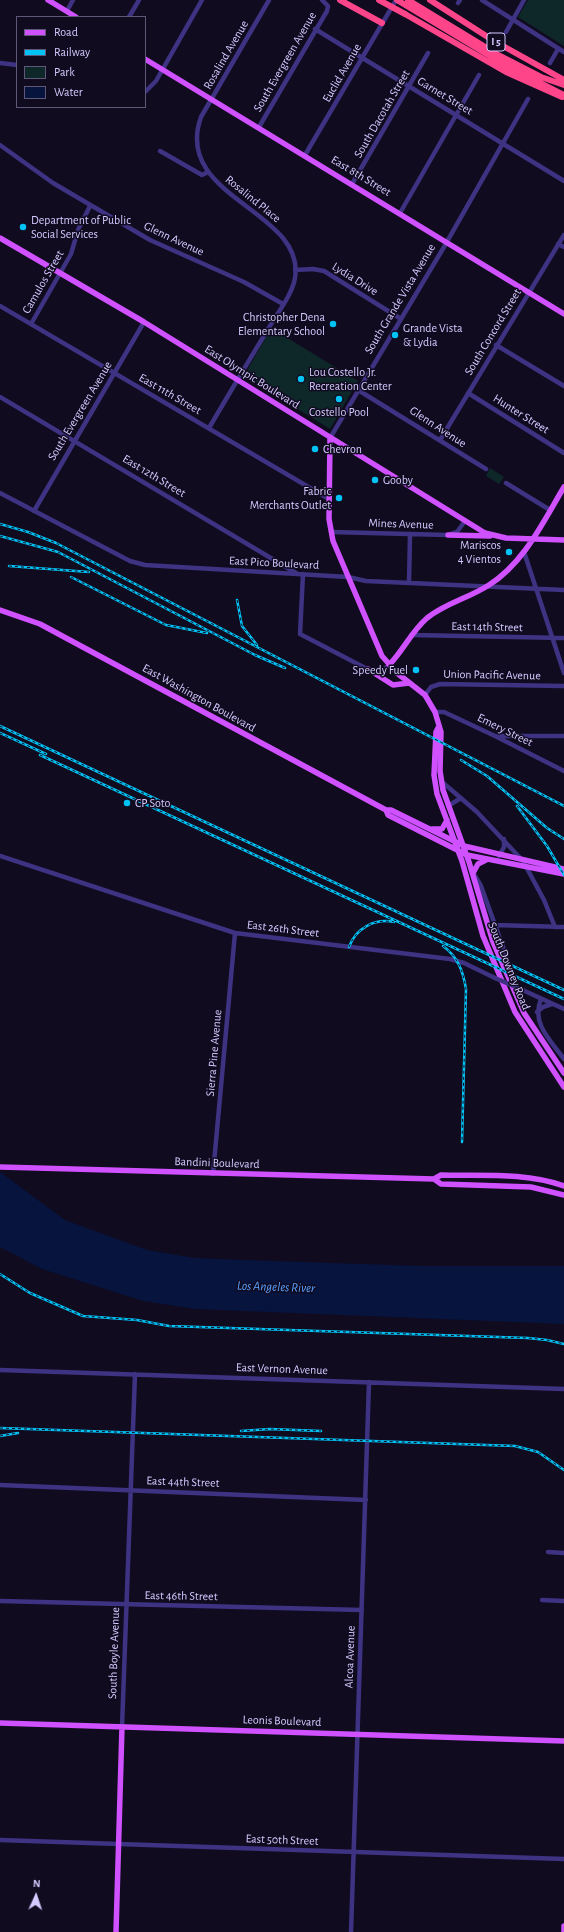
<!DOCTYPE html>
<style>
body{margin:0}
#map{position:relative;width:564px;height:1932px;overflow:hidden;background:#110b20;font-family:"Alegreya Sans",sans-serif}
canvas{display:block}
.legend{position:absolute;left:16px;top:16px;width:130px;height:92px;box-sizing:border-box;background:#110b20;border:1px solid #5f5779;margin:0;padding:5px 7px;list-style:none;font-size:12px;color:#d5caff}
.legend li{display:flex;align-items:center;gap:8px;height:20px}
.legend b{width:20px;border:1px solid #5f5779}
.north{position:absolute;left:16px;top:1876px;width:40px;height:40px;-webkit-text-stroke:3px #110b20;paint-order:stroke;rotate:3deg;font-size:11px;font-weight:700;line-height:16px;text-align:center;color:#d5caff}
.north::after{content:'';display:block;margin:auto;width:14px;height:18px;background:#d5caff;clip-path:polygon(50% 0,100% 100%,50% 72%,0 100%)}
</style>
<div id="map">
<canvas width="564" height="1932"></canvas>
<ul class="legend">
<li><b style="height:5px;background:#d051ff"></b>Road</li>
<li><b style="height:5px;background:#00c3f5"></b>Railway</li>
<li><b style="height:11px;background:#0e282a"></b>Park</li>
<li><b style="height:11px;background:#06143e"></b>Water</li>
</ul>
<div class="north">N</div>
</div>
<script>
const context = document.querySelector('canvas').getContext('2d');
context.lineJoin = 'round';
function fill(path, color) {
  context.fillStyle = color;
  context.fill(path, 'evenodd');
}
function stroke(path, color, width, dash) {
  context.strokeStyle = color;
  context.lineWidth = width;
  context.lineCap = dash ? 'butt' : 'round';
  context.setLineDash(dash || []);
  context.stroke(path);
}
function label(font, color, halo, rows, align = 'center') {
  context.font = font + ' "Alegreya Sans",sans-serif';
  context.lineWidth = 3;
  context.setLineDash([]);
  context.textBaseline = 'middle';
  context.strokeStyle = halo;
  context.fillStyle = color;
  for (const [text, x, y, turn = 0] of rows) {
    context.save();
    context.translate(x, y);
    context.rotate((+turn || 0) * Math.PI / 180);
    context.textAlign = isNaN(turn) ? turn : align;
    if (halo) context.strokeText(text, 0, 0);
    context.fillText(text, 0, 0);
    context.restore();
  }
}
const green = new Path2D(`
 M528 0H564V46L518 17Z
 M271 328 358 381 330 429 244 376Z
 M490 468 504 477 499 484 486 476Z`);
const water = new Path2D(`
 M0 1172 65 1220 147 1250 195 1258 243 1260 421 1266H564V1324L196 1309 143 1301 42 1269 0 1247Z`);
const minor = new Path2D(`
 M482 0 564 52
 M458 3 460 0
 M67 11 73 0
 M129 17 139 0
 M315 29 564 181
 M506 32 524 0
 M0 63 17 65
 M550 63 558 49
 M145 92 156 81 202 0
 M259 127 327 11 328 6 322 0
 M0 145 53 183 150 240 244 282 283 304
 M160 151 202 175 208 172
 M305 155 396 0
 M352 184 428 53
 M400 213 479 75
 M558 244 564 247
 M295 270 313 269 324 271 401 319
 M0 306 329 499
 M31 324 71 254 78 230 90 206
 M496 345 564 386
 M358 390 486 469
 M468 393 564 453
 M0 397 296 573
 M209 428C229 394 249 360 270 326 278 312 292 295 295 278 306 210 172 198 201 117L269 0
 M330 438 444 247 528 99
 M440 440 564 235
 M506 483 550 510
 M0 493 130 561 145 565 348 577 366 581 564 590
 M34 511 144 322
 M331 532 448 535 457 532 465 521
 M524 552 564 673
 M303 574 300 634 375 673H380L389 665
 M409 583 410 534
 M411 635 564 638
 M425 695 431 687 440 684 564 686
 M435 712H444L495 736 564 771
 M497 736H564
 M441 781 477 812 523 861 544 900 555 927
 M448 806 461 798
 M0 856 235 933 450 959 464 963 495 978
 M499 856 504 847V839
 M474 874 481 886 507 958
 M495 925 564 927
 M516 987 564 1009
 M541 999C531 1023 550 1040 564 1059
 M537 1012 543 1007 552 1004
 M213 1174 235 933
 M0 1370 564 1389
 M0 1485 366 1500
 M548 1552 564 1553
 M542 1600 564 1601
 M0 1601 362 1610
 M122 1727 135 1374
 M0 1840 564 1859
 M351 1932 369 1382`);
const major = new Path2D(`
 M48 0 76 17
 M145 59 564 314
 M0 238 144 322 485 533 506 538 564 540
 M330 438 329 519 333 541 382 656 397 673 425 695 435 712 441 732 440 771 443 790 469 862 493 942 524 1013 564 1073
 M448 535 490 536
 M0 610 40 624 386 810H391L464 846 564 869
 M389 665C403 651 411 632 427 618 446 603 469 598 489 585 524 563 543 522 564 487
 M368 669 393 685 409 683
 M438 728 436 732 434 775 437 794 462 861 483 936 515 1012 564 1087
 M386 810 388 815 467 855 564 874
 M432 829H442L447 820
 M473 873 478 864 486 860
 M0 1167 434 1179 441 1184 531 1187 564 1195
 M434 1179 441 1175C481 1176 526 1172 564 1186
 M0 1723 564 1741
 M116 1932 122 1727
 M564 1932V1926`);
const highway = new Path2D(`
 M340 0 382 23
 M397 0 505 65 564 95
 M408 0 500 56 541 77 564 85
 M430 0 494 41 564 80
 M405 14 506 72 562 97`);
const rail = new Path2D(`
 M0 524 28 532 56 543 564 806
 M0 536 58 552 255 655 285 668
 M9 566 89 572
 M71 577 166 625 207 633
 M237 600 242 626 257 645
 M0 726 564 990
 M0 733 46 754
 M40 755 564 999
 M461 760 487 776 547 828 564 839
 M517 806 547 846 564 875
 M443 946C458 957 463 971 466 989L462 1142
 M349 947C356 928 375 918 394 922
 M0 1274 30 1293 83 1316 137 1320 169 1326 528 1338 547 1340 564 1344
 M0 1428 515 1446 538 1452 564 1470
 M241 1431 270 1429 321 1431
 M0 1436 18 1433`);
const minorBridge = new Path2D(`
 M495 978 516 987`);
const highwayBridge = new Path2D(`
 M379 0 405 14`);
const markers = [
 [23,227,4,"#00c3f5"],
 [333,324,4,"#00c3f5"],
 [395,335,4,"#00c3f5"],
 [301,379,4,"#00c3f5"],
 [339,399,4,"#00c3f5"],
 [315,449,4,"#00c3f5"],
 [375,480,4,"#00c3f5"],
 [339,498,4,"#00c3f5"],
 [509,552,4,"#00c3f5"],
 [416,670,4,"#00c3f5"],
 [127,803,4,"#00c3f5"]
];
const shields = [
 [496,42,18]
];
const shieldNames = [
 ["I 5",496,42]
];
const streetNames = [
 ["Rosalind Avenue",226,55,-60],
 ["South Evergreen Avenue",285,62,-60],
 ["Euclid Avenue",342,73,-60],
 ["Garnet Street",445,96,31],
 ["South Dacotah Street",382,114,-60],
 ["East 8th Street",361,176,31],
 ["Rosalind Place",253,199,39],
 ["Glenn Avenue",174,239,25],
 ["Lydia Drive",355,279,32],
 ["Camulos Street",43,282,-60],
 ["South Grande Vista Avenue",400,299,-59],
 ["South Concord Street",493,332,-59],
 ["East Olympic Boulevard",252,377,32],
 ["East 11th Street",170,394,30],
 ["South Evergreen Avenue",80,411,-59],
 ["Hunter Street",521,414,32],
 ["Glenn Avenue",438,427,33],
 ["East 12th Street",154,476,31],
 ["Mines Avenue",401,524,2],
 ["East Pico Boulevard",274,563,3],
 ["East 14th Street",487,627,1],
 ["Union Pacific Avenue",492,675,1],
 ["East Washington Boulevard",199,698,29],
 ["Emery Street",505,730,26],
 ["East 26th Street",283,929,7],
 ["South Downey Road",509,966,68],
 ["Sierra Pine Avenue",214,1053,-85],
 ["Bandini Boulevard",217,1163,2],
 ["East Vernon Avenue",282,1369,2],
 ["East 44th Street",183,1482,2],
 ["East 46th Street",181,1596,1],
 ["South Boyle Avenue",114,1653,-88],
 ["Alcoa Avenue",350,1657,-88],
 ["Leonis Boulevard",282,1721,2],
 ["East 50th Street",282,1840,2]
];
const poiNames = [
 ["Department of Public",31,220],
 ["Social Services",31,234],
 ["Christopher Dena",325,317,"right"],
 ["Elementary School",325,331,"right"],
 ["Grande Vista",403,328],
 ["& Lydia",403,342],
 ["Lou Costello Jr.",309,372],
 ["Recreation Center",309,386],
 ["Costello Pool",339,412,"center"],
 ["Chevron",323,449],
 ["Gooby",383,480],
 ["Fabric",331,491,"right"],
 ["Merchants Outlet",331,505,"right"],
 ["Mariscos",501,545,"right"],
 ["4 Vientos",501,559,"right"],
 ["Speedy Fuel",408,670,"right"],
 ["CP Soto",135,803]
];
const waterNames = [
 ["Los Angeles River",276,1287,2]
];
fill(green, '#0e282a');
fill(water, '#06143e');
stroke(minor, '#3e3382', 4.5);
stroke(major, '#d051ff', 5.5);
stroke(highway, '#ff458a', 6);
stroke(rail, '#00c3f5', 2.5);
stroke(rail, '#110b20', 1, [3]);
stroke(minorBridge, '#3e3382', 4.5);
stroke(highwayBridge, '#ff458a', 6);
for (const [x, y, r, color] of markers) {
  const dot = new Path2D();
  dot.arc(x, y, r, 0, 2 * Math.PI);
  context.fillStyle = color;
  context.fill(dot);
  stroke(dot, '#110b20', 1.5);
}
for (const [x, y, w] of shields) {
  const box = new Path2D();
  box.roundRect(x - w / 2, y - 9, w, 18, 3);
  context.fillStyle = '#110b20';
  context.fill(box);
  stroke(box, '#d5caff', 1);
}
label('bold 11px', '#d5caff', null, shieldNames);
label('12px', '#d5caff', '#110b20', streetNames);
label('12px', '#d5caff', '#110b20', poiNames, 'left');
label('italic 13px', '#58a0ff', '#110b20', waterNames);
</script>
